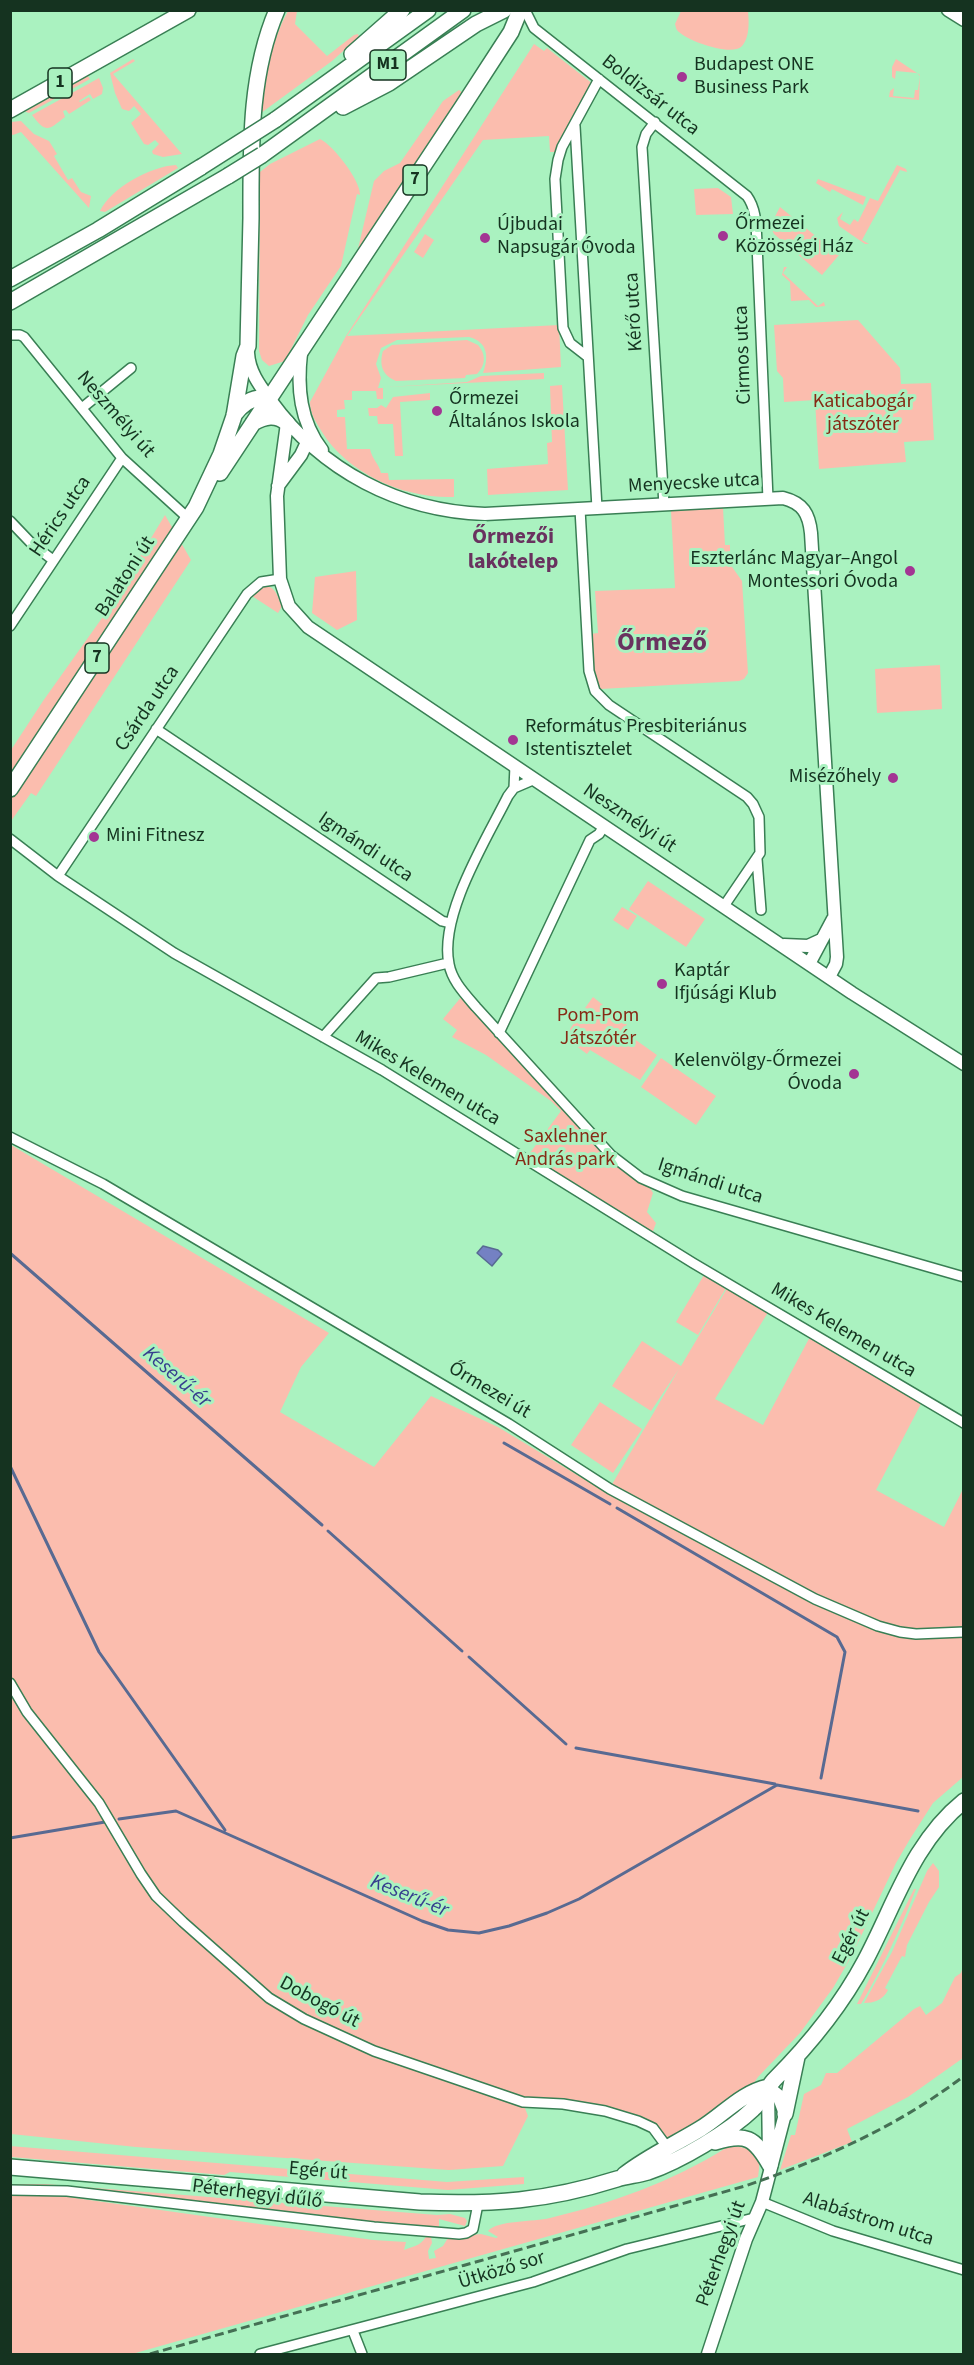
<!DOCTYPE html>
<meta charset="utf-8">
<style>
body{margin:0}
#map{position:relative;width:974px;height:2365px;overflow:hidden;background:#aaf2c0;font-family:"Source Sans 3",sans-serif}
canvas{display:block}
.frame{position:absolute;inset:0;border:12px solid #153320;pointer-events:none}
</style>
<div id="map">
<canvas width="974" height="2365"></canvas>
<div class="frame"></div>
</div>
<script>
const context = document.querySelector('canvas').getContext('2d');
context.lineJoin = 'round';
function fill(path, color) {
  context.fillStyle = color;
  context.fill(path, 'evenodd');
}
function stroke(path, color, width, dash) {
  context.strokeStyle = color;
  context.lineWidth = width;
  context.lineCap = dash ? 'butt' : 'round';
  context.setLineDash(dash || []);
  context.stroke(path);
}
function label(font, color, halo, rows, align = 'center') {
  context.font = font + ' "Source Sans 3",sans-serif';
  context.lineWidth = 6;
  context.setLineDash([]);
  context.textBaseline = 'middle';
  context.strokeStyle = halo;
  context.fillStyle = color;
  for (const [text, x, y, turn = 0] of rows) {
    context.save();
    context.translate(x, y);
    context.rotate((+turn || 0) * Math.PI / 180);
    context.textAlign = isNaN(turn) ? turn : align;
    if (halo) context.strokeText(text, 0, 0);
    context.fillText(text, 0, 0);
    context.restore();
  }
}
const green = new Path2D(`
 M288 11H297L295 24 327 56 354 35 358 34 359 37 332 61 261 113C264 77 271 42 288 11Z
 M681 11H748C749 21 750 39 741 47 730 56 688 41 679 32 676 30 676 27 675 24Z
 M534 44 544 51 547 48 593 84 557 152H550L549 136 483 140 347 336 559 325 561 367 483 373C489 357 488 342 469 337L397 340 381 348 376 364 381 378 378 388H383V399H377L376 391H352V400H344L345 409 337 410V417H345L347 449H370C372 459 379 464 381 473H388L389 480 454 479V497C405 499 348 474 322 432 316 422 310 414 310 402L346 336Z
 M133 59 135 61 113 74 182 154 163 157 153 154 152 151 159 144 155 140 148 145 144 144 131 123 141 114 134 106 129 111 122 109 115 93 110 73Z
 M896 59 920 75 919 100 889 97 890 91 894 88 893 96 914 98 915 90H918L920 76 917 73 896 71 895 79 892 77V67Z
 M87 75 90 79 29 113 24 111Z
 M99 78 103 88 102 94 93 99 90 94 79 101 80 102 89 97 91 100 69 114 66 110 63 111 65 117C49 129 47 135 32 115Z
 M459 90 463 93 357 253 374 181 384 171 400 163 443 101Z
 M21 121 34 134 49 141 57 154 54 156 68 180 72 178 81 192 91 196 89 208 21 132 13 135 11 134V122Z
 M320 139C333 145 361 181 360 195L357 194 341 266 308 315 285 361 269 366 262 360 259 351 260 172 270 164Z
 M176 165 178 168 105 212 100 211C111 188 151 166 176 165Z
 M897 165 906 169 907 172 900 170 862 240 869 244H865L839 226 837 218 843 212 840 219 850 225 854 219 858 222 870 198 878 201Z
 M818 179 866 197 863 205 832 189 830 192 816 183Z
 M718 188 731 197 733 214 696 215 694 189Z
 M780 207 839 255 822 275 774 234 770 226Z
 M425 234 434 240 423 258 414 252Z
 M784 267H787L783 273 818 306 824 302 825 306 816 307 809 300 791 301 790 282 782 275Z
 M858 320 900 368 901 384 931 383 934 440 904 442 906 462 819 469 815 400 784 402 783 378 777 371 774 325Z
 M467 340 478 345C486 354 486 365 477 374L466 375 465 378 396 381C382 375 379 365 383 351L392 345Z
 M544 373V379L388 387 467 382 481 376Z
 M562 385 568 490 488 495 487 469 548 464 547 443 552 442 550 386Z
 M430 393V400L400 402 403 456H395L393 424H378L377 416H369L368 408H377L381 405 386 408 393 397Z
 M723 508 725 545H730V564L742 581 748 673 744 679 739 681 601 689 597 687 594 680 590 634 598 633 595 591 675 588 671 511Z
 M165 515 191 560 36 796 31 793 11 821V750L43 701 107 611Z
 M356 571 357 620 337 630 312 613 315 577Z
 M263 586C277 586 277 597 282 606L278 613 252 596Z
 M940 665 942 709 877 713 875 669Z
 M648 881 705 919 686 947 629 909Z
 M622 907 637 916 628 930 613 920Z
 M462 996 627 1172 650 1188 653 1193 647 1212 656 1223 652 1234 527 1157 561 1111 551 1101 486 1055 452 1037 457 1030 443 1019Z
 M593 997 627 1024 623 1031 657 1055 640 1080 590 1050 587 1054 564 1037Z
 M661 1058 716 1096 696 1125 641 1087Z
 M11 1145 329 1333 301 1367 280 1412 374 1467 431 1396 498 1427 607 1493 679 1369 651 1411 612 1386 642 1341 681 1366 729 1285 770 1309 715 1399 763 1425 812 1333 923 1400 876 1490 944 1527 963 1489V1777L933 1803 910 1839 896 1863 851 1957 833 1988 800 2033 758 2077 745 2096 683 2136 663 2140 653 2128 605 2111 523 2103 528 2116 503 2166 449 2170 136 2147 11 2134Z
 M704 1275 726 1288 698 1335 676 1322Z
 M600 1402 642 1429 613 1473 571 1445Z
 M933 1863 939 1871V1887L929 1902 907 1945 905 1957 902 1956 885 1988 888 1990C883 2000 874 2003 864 2003L892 1952 927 1871Z
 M914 1889H916C900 1929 883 1967 861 2004H857Z
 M963 1967V2058L908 2097 847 2129 852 2142 780 2170 791 2135H795L804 2094 821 2085 826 2073H837L914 2009 920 2006 926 2015 942 2003 955 1977 961 1973Z
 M10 2146 447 2182 524 2177V2184L448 2190 230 2172 224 2175 11 2157Z
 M735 2146C757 2150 762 2155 758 2177L132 2354H11L10 2196H61L373 2240 406 2242 404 2250C413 2246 419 2247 426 2237H431L432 2243 428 2251 429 2259 436 2258 434 2251 443 2246 448 2238 481 2234 496 2238 498 2237 488 2231C497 2220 534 2222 550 2218 612 2203 671 2182 726 2148Z
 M11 2184H45L437 2215 450 2214 465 2218 467 2221 465 2226 439 2219V2231L11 2188Z`);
const water = new Path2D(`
 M483 1246 498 1250 502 1254 492 1266 477 1253Z`);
const stream = new Path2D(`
 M10 1253 322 1525
 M504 1443 610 1504
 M10 1466 99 1652 225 1830
 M617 1508 837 1637 845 1652 821 1778
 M328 1531 462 1651
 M469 1657 566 1744
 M576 1748 775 1784
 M119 1819 176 1811 422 1921 448 1930 479 1933 509 1926 547 1913 579 1899 777 1785 918 1811
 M10 1838 105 1822`);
const minor = new Path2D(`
 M525 10 534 28 747 196C757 210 756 227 757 244L768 499
 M655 122 646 134 642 147 664 505
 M575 126 597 508
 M10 335H20L24 337 122 458 189 519
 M588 357 570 343 563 328 555 179 558 160 562 147 599 79
 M82 408 131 368
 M580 509 589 671 595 691 609 705 747 797 753 804 759 817 760 853 724 906
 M10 521 32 544 53 560
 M10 626 122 458
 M156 729 442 921 450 923
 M535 779 514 788 508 796C486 840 439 915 449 964 452 981 465 994 476 1007L611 1155 641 1178 682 1196 964 1277
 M514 788 515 766
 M10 839 58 876 174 953 382 1070 693 1263 964 1423
 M757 859 761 910
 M58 876 247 594 261 582 280 579
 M499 1033 590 840 599 834 604 826
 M323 1037 376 978 389 977 448 963
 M10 1137 103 1184 509 1424 610 1489 815 1599 878 1626 900 1632 916 1634 964 1632
 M10 1683 27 1712 99 1803 141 1874 156 1896 183 1922 269 1998 304 2019 374 2051 523 2102 563 2104 605 2111 638 2121 653 2128 667 2147
 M10 2190 67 2191 374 2227 459 2234 466 2233 473 2229 478 2204
 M762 2202 833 2231 964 2270
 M353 2331 362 2354
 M260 2354 533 2282 627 2249 754 2218`);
const tertiary = new Path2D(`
 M948 10 964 20
 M248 353C249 372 260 386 271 401 322 471 399 511 485 514L783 498C803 503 809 514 811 533L837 957 836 964 829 977
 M301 353C297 388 300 421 322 450
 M287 423 277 496 280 579 289 606 308 627 852 993 964 1064
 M278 486 301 455 309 438
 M784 945 808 946 821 940
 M809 964 833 919
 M768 2088 769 2158
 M708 2354 746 2239 762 2202 785 2114 778 2095 768 2087`);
const primary = new Path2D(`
 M352 54 402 10
 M343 107 389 83 476 24 504 10
 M10 110 188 10
 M275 120 428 10
 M262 155 463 10
 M10 279 98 230 201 167
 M10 302 228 176
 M234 415C243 403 254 395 269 399
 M253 423C265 416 276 414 287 423
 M220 473 463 106 511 32 520 10
 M10 789 196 507 221 454 234 416 244 356 248 346C249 303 250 260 251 218 251 148 249 75 277 10
 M785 2114 797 2057
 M715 2142C746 2133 754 2137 770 2165
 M10 2167 420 2202C493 2205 547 2201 617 2179 627 2176 638 2175 648 2172 680 2161 729 2132 753 2109 762 2101 766 2089 774 2080 810 2044 841 2006 865 1961 895 1905 912 1843 964 1801
 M624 2175C648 2156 674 2145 700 2129 723 2115 741 2093 768 2087`);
const rail = new Path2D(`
 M150 2354 745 2186C824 2159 897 2127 964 2076`);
const primaryBridge = new Path2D(`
 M201 167 275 120
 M228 176 262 155`);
const markers = [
 [682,77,6,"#a33593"],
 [723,236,6,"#a33593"],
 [485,238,6,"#a33593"],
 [437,411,6,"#a33593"],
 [910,571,6,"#a33593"],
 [513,740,6,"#a33593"],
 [893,778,6,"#a33593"],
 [94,837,6,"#a33593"],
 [662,984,6,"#a33593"],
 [854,1074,6,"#a33593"]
];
const shields = [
 [388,65,36],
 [60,83,24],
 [415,180,24],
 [97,658,24]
];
const shieldNames = [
 ["M1",388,65],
 ["1",60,83],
 ["7",415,180],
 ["7",97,658]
];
const poiNames = [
 ["Budapest ONE",694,66],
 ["Business Park",694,89],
 ["Őrmezei",735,225],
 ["Közösségi Ház",735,248],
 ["Újbudai",497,226],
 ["Napsugár Óvoda",497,249],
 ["Őrmezei",449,400],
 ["Általános Iskola",449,423],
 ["Eszterlánc Magyar–Angol",898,560,"right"],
 ["Montessori Óvoda",898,583,"right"],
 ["Református Presbiteriánus",525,728],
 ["Istentisztelet",525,751],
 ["Misézőhely",881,778,"right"],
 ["Mini Fitnesz",106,837],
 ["Kaptár",674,972],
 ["Ifjúsági Klub",674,995],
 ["Kelenvölgy-Őrmezei",842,1062,"right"],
 ["Óvoda",842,1085,"right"]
];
const streetNames = [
 ["Boldizsár utca",650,96,38],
 ["Kérő utca",635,312,-93],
 ["Cirmos utca",744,355,-92],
 ["Neszmélyi út",115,415,49],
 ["Menyecske utca",694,484,-3],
 ["Hérics utca",61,517,-56],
 ["Balatoni út",126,577,-57],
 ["Csárda utca",148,709,-56],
 ["Neszmélyi út",629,819,34],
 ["Igmándi utca",365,848,34],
 ["Mikes Kelemen utca",427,1079,31],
 ["Igmándi utca",710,1182,18],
 ["Mikes Kelemen utca",843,1331,31],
 ["Őrmezei út",489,1391,31],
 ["Egér út",852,1937,-63],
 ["Dobogó út",319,2003,28],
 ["Egér út",318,2172,5],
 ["Péterhegyi dűlő",257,2195,7],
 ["Alabástrom utca",868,2220,18],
 ["Péterhegyi út",722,2254,-70],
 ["Ütköző sor",502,2271,-17]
];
const parkNames = [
 ["Katicabogár",863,403],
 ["játszótér",863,426],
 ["Pom-Pom",598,1017],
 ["Játszótér",598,1040],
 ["Saxlehner",565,1138],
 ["András park",565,1161]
];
const waterNames = [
 ["Keserű-ér",176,1378,41],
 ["Keserű-ér",409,1897,22]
];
const quarterNames = [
 ["Őrmezői",513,538],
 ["lakótelep",513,563]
];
const districtNames = [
 ["Őrmező",662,644]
];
fill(green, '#fbbdae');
fill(water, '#7481c3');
stroke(water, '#586a92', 1.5);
stroke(stream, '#586a92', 3);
stroke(minor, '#397f54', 12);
stroke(tertiary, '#397f54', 15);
stroke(primary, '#397f54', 18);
stroke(minor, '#fff', 9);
stroke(tertiary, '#fff', 12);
stroke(primary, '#fff', 15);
stroke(rail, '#457054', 3, [9, 4.5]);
stroke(primaryBridge, '#397f54', 18, []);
stroke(primaryBridge, '#fff', 15);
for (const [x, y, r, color] of markers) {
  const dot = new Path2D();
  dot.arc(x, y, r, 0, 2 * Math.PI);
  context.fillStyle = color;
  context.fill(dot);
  stroke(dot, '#aaf2c0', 2);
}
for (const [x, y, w] of shields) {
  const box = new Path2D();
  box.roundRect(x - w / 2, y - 15, w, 30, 4.5);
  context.fillStyle = '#aaf2c0';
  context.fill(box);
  stroke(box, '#153320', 1.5);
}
label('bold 18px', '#153320', null, shieldNames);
label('20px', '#153320', '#aaf2c0', poiNames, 'left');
label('20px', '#153320', '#aaf2c0', streetNames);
label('20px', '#862a15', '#aaf2c0', parkNames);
label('italic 21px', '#363f8e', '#aaf2c0', waterNames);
label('bold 22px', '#69325f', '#aaf2c0', quarterNames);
label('bold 26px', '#69325f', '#aaf2c0', districtNames);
</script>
